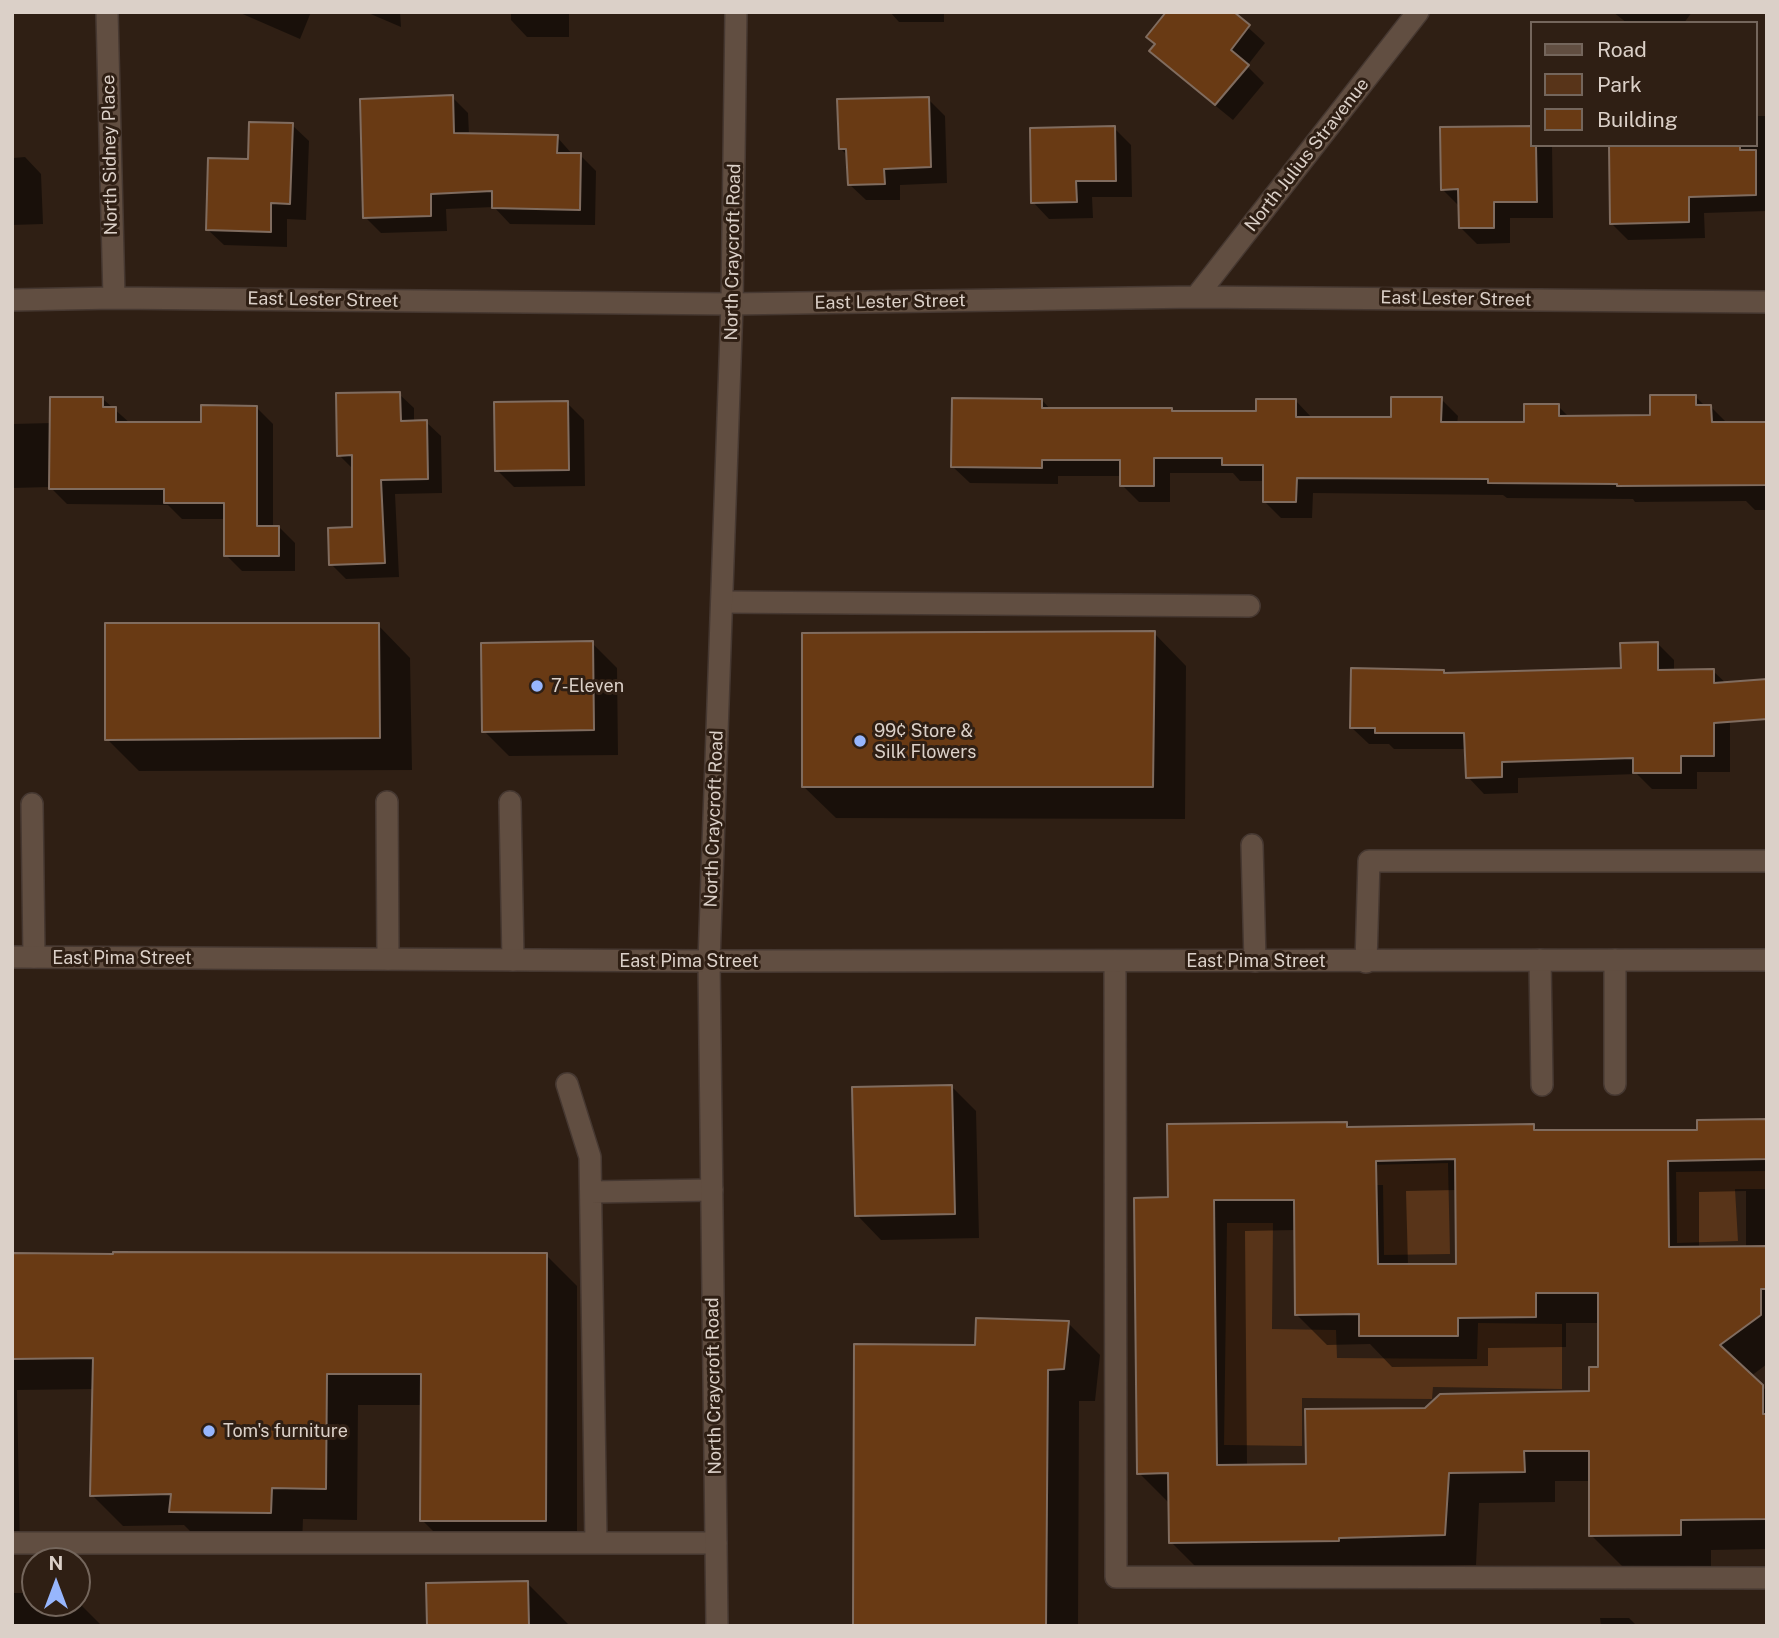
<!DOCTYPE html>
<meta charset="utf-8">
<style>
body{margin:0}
#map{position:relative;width:1779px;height:1638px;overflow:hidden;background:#2f1f14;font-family:"Public Sans",sans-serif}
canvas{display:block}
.frame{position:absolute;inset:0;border:14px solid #dbd0c8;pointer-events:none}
.legend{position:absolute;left:1530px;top:21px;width:228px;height:126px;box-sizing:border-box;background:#2f1f14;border:2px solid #74665c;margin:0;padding:9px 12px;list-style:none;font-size:21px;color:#dbd0c8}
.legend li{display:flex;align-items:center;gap:14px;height:35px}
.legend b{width:35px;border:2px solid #74665c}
.north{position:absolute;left:21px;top:1547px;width:70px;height:70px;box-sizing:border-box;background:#2f1f14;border:2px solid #74665c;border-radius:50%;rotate:0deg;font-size:19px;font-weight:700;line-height:28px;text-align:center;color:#dbd0c8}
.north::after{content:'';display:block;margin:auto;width:24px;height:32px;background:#97b6fd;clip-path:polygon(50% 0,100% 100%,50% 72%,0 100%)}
</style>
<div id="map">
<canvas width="1779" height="1638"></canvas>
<div class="frame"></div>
<ul class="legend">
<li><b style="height:9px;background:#614e41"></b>Road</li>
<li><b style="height:19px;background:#583419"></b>Park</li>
<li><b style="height:19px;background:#693a14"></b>Building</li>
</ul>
<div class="north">N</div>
</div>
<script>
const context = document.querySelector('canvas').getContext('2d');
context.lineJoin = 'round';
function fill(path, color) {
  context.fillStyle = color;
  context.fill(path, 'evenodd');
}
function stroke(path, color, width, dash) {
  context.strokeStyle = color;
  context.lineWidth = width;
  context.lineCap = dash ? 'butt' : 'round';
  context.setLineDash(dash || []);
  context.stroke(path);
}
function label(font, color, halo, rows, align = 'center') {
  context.font = font + ' "Public Sans",sans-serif';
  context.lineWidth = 6;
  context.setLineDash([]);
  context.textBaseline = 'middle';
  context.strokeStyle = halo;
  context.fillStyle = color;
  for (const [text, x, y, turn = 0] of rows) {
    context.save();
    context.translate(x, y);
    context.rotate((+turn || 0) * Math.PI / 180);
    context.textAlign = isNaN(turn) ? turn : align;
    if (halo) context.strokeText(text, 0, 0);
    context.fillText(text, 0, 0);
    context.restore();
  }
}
const green = new Path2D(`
 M1448 1163 1450 1254 1384 1255 1383 1185H1365V1165Z
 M1767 1171V1189H1735L1738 1241 1677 1243 1676 1172Z
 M1227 1223H1273L1272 1329 1336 1330 1337 1358 1477 1359 1478 1323 1562 1324V1389L1433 1387 1432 1399 1302 1398V1446L1224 1445Z`);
const shadow = new Path2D(`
 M238 12H311L300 39Z
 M366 12H400L401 27Z
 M511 12H593V13H569V37H527L511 20Z
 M890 12H944V22H899Z
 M1231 12 1265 43 1247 66 1264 83 1233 120 1168 67 1152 51 1157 45Z
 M1613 12H1692L1684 23H1627Z
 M452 97 468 113 469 135 557 137 573 155H580L596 171 595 225 510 224 494 207 446 209 447 231 381 233 365 217Z
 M928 99 945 116 947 183 900 185V200H866L849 184 848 156 840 148Z
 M1756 116H1767V211L1704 213 1705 238 1628 240 1612 224 1610 145H1756Z
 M292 125 309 141 306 220 287 219V247L224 245 207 229 250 161Z
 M1114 128 1131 145 1132 197H1092L1093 218 1049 219 1033 202Z
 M1532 128V145H1552L1553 218H1510V243L1477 244 1460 227 1459 206 1442 189V129Z
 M12 155 13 158 25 157 41 174 43 224 12 225Z
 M399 394 414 408V422H426L441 436 442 493 395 494 399 577 346 579 331 564 353 529V469L339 455Z
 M1695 396 1706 407H1711L1728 424H1767V510H1755L1746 501 1635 502 1633 499 1507 498 1503 495 1313 493 1312 518H1281L1264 501 1265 481H1240L1233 473H1170V502H1139L1122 485V476H1058V484L970 483 953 467 1042 400 1051 410H1171L1174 412H1258L1296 401 1312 418 1392 419 1441 399 1458 416 1457 424H1526L1558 406 1570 418 1652 416Z
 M103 399 131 424H202L257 408 273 424V527H279L295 543V571H242L226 555V519H182L168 505 67 504 50 487 12 488V424L52 423Z
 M567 403 584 420 585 486 514 487 497 470Z
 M378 625 410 658 412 770 139 771 107 739Z
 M1154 633 1186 666 1185 819 836 818 803 786Z
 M592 643 617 668 618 755 509 756 484 731Z
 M1658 644 1674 660V671H1713L1730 687V772H1697V789H1652L1637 774 1518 778V793L1484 794 1468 777 1467 749H1394L1389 744H1369L1352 728 1443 671 1446 674 1622 669Z
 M951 1086 976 1111 979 1238 881 1240 857 1215Z
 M1767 1121V1364L1751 1376 1767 1391V1549L1711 1550V1566H1622L1591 1535V1481H1555V1502L1479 1503 1476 1565 1202 1573 1171 1542 1170 1504 1139 1473 1170 1199 1346 1123 1351 1128 1533 1126 1539 1132H1699ZM1457 1190 1458 1265 1408 1266 1406 1191ZM1746 1191V1248L1699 1249V1192ZM1296 1230V1314L1327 1345 1370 1344 1392 1367 1488 1366V1348L1566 1347V1323H1600V1368L1591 1393 1426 1410 1308 1466H1247L1245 1231Z
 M546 1255 577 1286V1552L453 1551 422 1520V1405H358L357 1520 303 1519 302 1544 202 1543 184 1525 123 1526 92 1495 94 1389 17 1390 20 1552H12V1256Z
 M1068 1323 1100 1355 1095 1401H1079L1078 1626H854L977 1347Z
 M527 1583 570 1626H429Z
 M12 1593H35V1603H77V1601L102 1626H12Z
 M1600 1618H1629L1637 1626H1601Z`);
const building = new Path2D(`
 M1166 12H1234L1250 25 1231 50 1249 65 1215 105 1149 51 1155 44 1146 37Z
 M453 95 454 133 558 135 557 153H581L580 210 492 208V191L431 194V216L363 218 360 99Z
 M929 97 931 167 884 169 885 184 848 185 846 149H839L837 99Z
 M249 122 293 123 290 204 271 203V232L206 230 208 158 248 159Z
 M1115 126 1116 181H1076L1077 202 1031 203 1030 128Z
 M1532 126V145H1536L1537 202H1494V228H1459L1458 189 1441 190 1440 127Z
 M1609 145H1740V150H1756V195L1689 197V222L1610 224Z
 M400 392 401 421 427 420 428 479 381 480 385 563 329 565 328 528 352 527V455L337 456 336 393Z
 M1650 395H1696V405H1711L1712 422H1767V485L1617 486V484L1488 483V479L1297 478 1296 502H1263V465H1222V458H1154V486H1120V460H1042V468L951 467 952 398 1042 399V408H1172V411H1256V399H1296V417H1391V397H1442L1441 422H1524V404H1559V416L1650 415Z
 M50 397H103V407H116V422H201V405L257 406V526H279V556H224V503H164V489H49Z
 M568 401 569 470 495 471 494 402Z
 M105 623H379L380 738 105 740Z
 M1155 631 1153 787H802V633Z
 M593 641 594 730 482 732 481 643Z
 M1658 642V670L1714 669V683L1767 679V719L1714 723V756H1681V773H1633V758L1502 762V777L1466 778 1464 733H1375V728H1350L1351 668 1444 670V673L1621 668 1620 643Z
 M952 1085 955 1214 855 1216 852 1087Z
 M1767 1119V1159L1668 1161 1669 1247 1767 1246V1289H1761V1315L1720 1345 1763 1385V1414H1767V1519L1681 1520V1535L1589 1536V1451H1524L1525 1472 1449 1473 1445 1535 1339 1538V1541L1169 1543 1168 1473 1137 1474 1134 1198 1168 1197 1167 1124 1347 1122V1127L1534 1124V1130H1697V1120ZM1455 1159 1456 1264H1378L1376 1161ZM1214 1200H1294L1295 1315 1359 1314V1336H1458V1318L1536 1317V1293H1598V1367H1589V1391L1440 1394 1425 1408 1305 1409 1306 1464 1217 1465Z
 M113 1252 547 1253 546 1521H420L421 1374H327L326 1489 272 1488 271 1513 169 1512 171 1494 90 1496 93 1358 12 1359V1253L113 1254Z
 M976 1318 1069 1321 1064 1369 1048 1370 1046 1626H853L854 1344 975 1345Z
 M528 1581 529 1626H427L426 1583Z`);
const lane = new Path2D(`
 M722 602 1249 606
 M387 802 388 959
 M510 802 513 960
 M32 804 34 957
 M1252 845 1255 961
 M1540 960 1542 1085
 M1615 960V1084
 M1115 961 1116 1577 1767 1578
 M567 1084 590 1157 596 1543
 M591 1192 712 1190
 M12 1543H716`);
const street = new Path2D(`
 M107 12 114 298
 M1196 297 1418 12
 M12 300 114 298 732 304 1196 297 1767 302
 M1366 962 1369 861H1767`);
const secondary = new Path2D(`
 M12 957 709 961 1767 960
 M717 1626 709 961 732 304 736 12`);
const markers = [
 [537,686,7,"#97b6fd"],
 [860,741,7,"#97b6fd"],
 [209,1431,7,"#97b6fd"]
];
const streetNames = [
 ["North Sidney Place",110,155,-91],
 ["North Julius Stravenue",1307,155,-52],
 ["North Craycroft Road",733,252,-89],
 ["East Lester Street",1456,299,1],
 ["East Lester Street",323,300,1],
 ["East Lester Street",890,302,-1],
 ["North Craycroft Road",714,819,-88],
 ["East Pima Street",122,958],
 ["East Pima Street",689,961],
 ["East Pima Street",1256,961],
 ["North Craycroft Road",714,1386,-91]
];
const poiNames = [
 ["7-Eleven",551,686],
 ["99¢ Store &",874,731],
 ["Silk Flowers",874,752],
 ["Tom's furniture",223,1431]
];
fill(green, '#583419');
fill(shadow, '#0007');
fill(building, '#693a14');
stroke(building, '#806c5f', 2);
stroke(lane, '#463831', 24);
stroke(street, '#463831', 24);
stroke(secondary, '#463831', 24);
stroke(lane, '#614e41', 21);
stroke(street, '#614e41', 21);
stroke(secondary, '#614e41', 21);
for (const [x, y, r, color] of markers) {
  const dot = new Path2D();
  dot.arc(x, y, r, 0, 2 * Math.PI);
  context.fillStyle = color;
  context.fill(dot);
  stroke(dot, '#2f1f14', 2.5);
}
label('18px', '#dbd0c8', '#2f1f14', streetNames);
label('18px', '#dbd0c8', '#2f1f14', poiNames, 'left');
</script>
